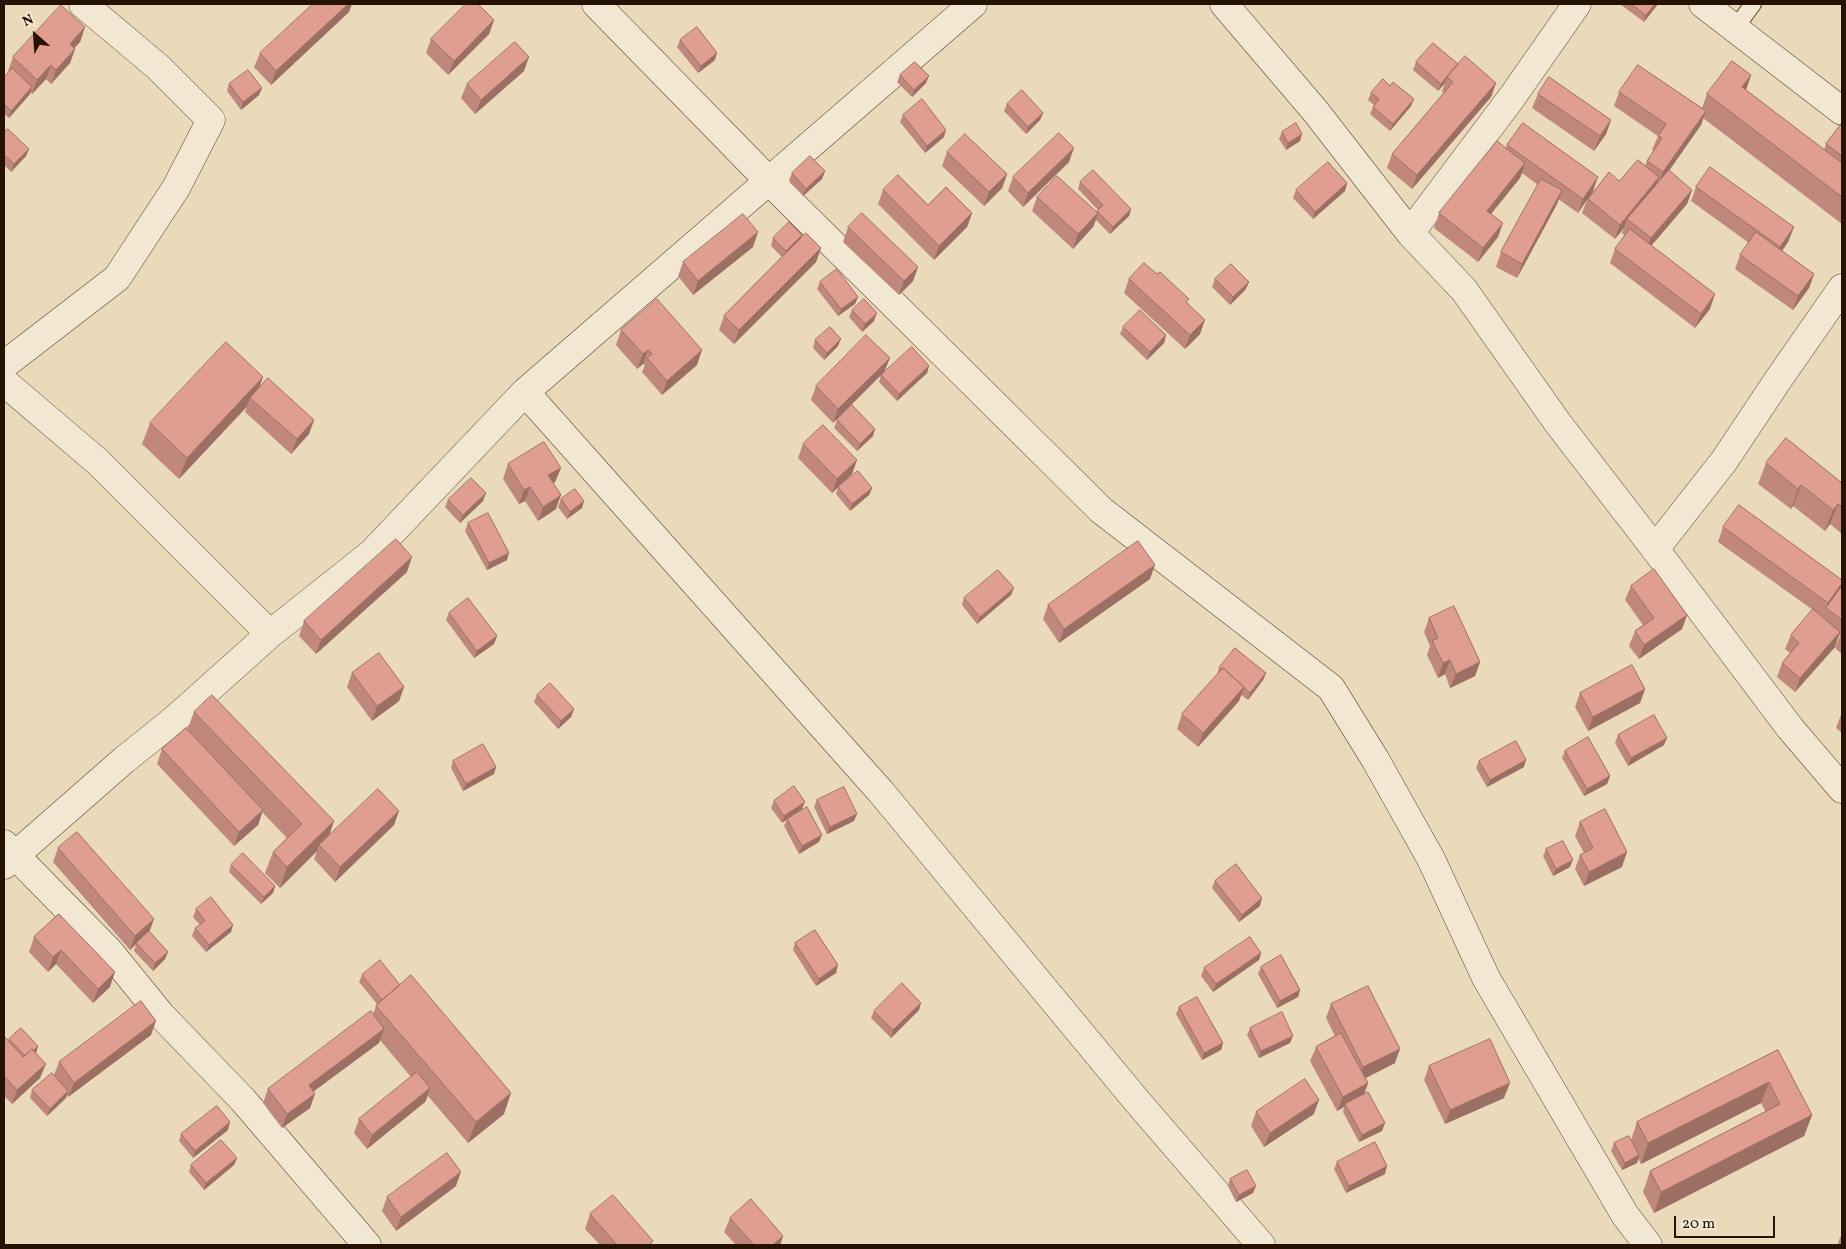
<!DOCTYPE html>
<style>
body{margin:0}
#map{position:relative;width:1846px;height:1249px;overflow:hidden;background:#ebdaba;font-family:Vollkorn,serif}
canvas{display:block}
.frame{position:absolute;inset:0;border:5px solid #251202;pointer-events:none}
.north{position:absolute;left:10px;top:10px;width:50px;height:50px;-webkit-text-stroke:4px #f2e7d2;paint-order:stroke;rotate:334deg;font-size:14px;font-weight:700;line-height:20px;text-align:center;color:#251202}
.north::after{content:'';display:block;margin:auto;width:18px;height:22px;background:#251202;clip-path:polygon(50% 0,100% 100%,50% 72%,0 100%)}
.scale{position:absolute;left:1674px;top:1216px;width:101px;height:22px;box-sizing:border-box;border:2px solid #251202;border-top:0;padding-left:6px;font-size:15px;line-height:18px;white-space:nowrap;color:#251202;-webkit-text-stroke:4px #f2e7d2;paint-order:stroke}
</style>
<div id="map">
<canvas width="1846" height="1249"></canvas>
<div class="frame"></div>
<div class="north">N</div>
<div class="scale">20 m</div>
</div>
<script>
const context = document.querySelector('canvas').getContext('2d');
context.lineJoin = 'round';
function stroke(path, color, width, dash) {
  context.strokeStyle = color;
  context.lineWidth = width;
  context.lineCap = dash ? 'butt' : 'round';
  context.setLineDash(dash || []);
  context.stroke(path);
}
function fill(path, color) {
  context.fillStyle = color;
  context.fill(path, 'evenodd');
}
const service = new Path2D(`
 M1736 27 1753 4`);
const minor = new Path2D(`
 M596 4 769 181 1101 510 1331 688 1375 759 1431 859 1486 978 1625 1215 1648 1245
 M1224 4 1316 112 1410 233 1464 290 1557 422 1655 549 1790 728 1842 789
 M1703 4 1842 111
 M1410 233 1512 97 1577 4
 M4 365 117 278 176 188 211 120 158 67 83 4
 M4 382 98 462 270 634
 M525 392 881 792 1136 1100 1261 1245
 M1655 549 1724 461 1780 377 1842 288
 M4 844 109 951 161 1015 243 1100 367 1245
 M4 865 124 760 175 719 270 634 372 553 525 392 973 4`);
const wall = new Path2D(`
 M1620 4H1658L1644 22Z
 M349 12 271 85 254 67 260 53Z
 M494 20 489 34 448 75 426 53 431 39Z
 M85 27 80 42 74 48 75 49 70 63 51 84 46 79 32 94 30 92V94L9 118 4 114V78L9 72 8 71 13 57Z
 M680 40 715 60 698 73 677 47Z
 M1416 62 1458 64 1496 83 1491 97 1412 189 1387 168 1392 154 1444 93 1442 91 1445 83 1438 91 1413 70Z
 M524 71 475 114 461 98 467 84Z
 M900 75 926 83 912 97 897 82Z
 M1751 75 1746 90 1824 150 1826 144 1842 123V224L1703 118 1701 125 1669 171 1692 190 1687 204 1651 246 1710 309 1695 328 1610 263 1615 249 1625 236 1622 233 1624 228 1615 239 1582 213 1587 200 1578 213 1558 199 1557 204 1517 278 1496 267 1501 252 1538 185 1522 173 1520 178 1491 214 1498 237 1478 262 1434 228 1439 213 1506 148 1507 145 1593 191 1619 181 1645 166 1647 161 1654 151 1652 150 1658 136 1614 106 1619 92 1702 108 1707 94Z
 M229 84 262 88 259 95 241 110 227 91Z
 M1371 93 1411 106 1390 131 1370 114 1374 105 1368 100Z
 M1538 94 1611 120 1606 134 1594 151 1532 108Z
 M1007 104 1043 113 1040 120 1026 134 1004 111Z
 M903 115 944 137 925 153 900 122Z
 M4 132 26 156 11 172 4 165Z
 M1282 132 1300 141 1286 150 1279 139Z
 M947 152 1007 174 1002 188 984 206 942 166Z
 M1069 162 1023 207 1008 191 1013 177Z
 M825 171 822 179 803 196 789 180 792 173Z
 M1080 182 1131 209 1129 216 1110 234 1096 220 1093 227 1073 249 1032 211 1037 197 1097 212 1098 210 1078 189Z
 M1347 183 1345 191 1313 219 1293 198 1296 190Z
 M1696 187 1794 227 1788 242 1782 251 1814 274 1809 288 1793 310 1735 269 1740 255 1749 243 1691 201Z
 M883 190 928 205 972 213 967 227 934 260 878 204Z
 M848 227 918 267 913 281 899 295 843 242Z
 M773 238H801L821 248 816 262 734 344 719 330 724 316 782 257 771 246Z
 M753 247 693 295 678 276 683 262Z
 M1129 279 1187 303 1200 334 1185 349 1124 293Z
 M1215 279 1246 289 1230 305 1212 287Z
 M820 282 858 297 855 304 838 316 817 289Z
 M852 310 874 321 862 332 849 317Z
 M1123 327 1166 335 1164 343 1147 360 1120 334Z
 M621 330 697 365 662 395 642 372 645 365 643 364 637 369 616 345Z
 M815 340 838 346 824 360 813 348Z
 M890 358 884 372 929 366 927 373 897 401 879 382 881 375 833 423 811 400 816 386Z
 M259 388 314 420 309 434 291 454 245 412 247 407 179 479 142 444 150 423Z
 M837 420 873 436 857 451 834 428Z
 M803 444 857 460 852 474 841 484 872 488 869 495 850 511 836 494 838 487 832 493 798 458Z
 M1766 463 1842 483V534L1830 524 1825 531 1793 506 1791 509 1758 484Z
 M508 464 561 468 555 482 553 483 556 509 538 521 525 501 519 504 503 479Z
 M561 499 582 508 567 519 558 507Z
 M448 500 483 501 460 523 445 507Z
 M468 523 507 560 487 570 465 531Z
 M1723 527 1842 580V654L1835 648 1840 636 1839 635 1835 647 1795 692 1777 677 1782 663 1790 653 1785 649 1791 635 1813 610 1718 542Z
 M407 572 316 654 299 636 304 621Z
 M1150 579 1059 643 1043 619 1048 605Z
 M1631 586 1687 615 1682 629 1639 659 1629 646 1635 631 1643 625 1625 600Z
 M1011 595 977 624 962 605 964 598Z
 M449 613 497 636 494 644 474 658 446 620Z
 M1429 618 1480 662 1475 676 1450 688 1445 674 1438 678 1427 655 1430 646 1424 632Z
 M1219 668 1266 673 1263 680 1248 700 1241 695 1239 701 1198 747 1177 729 1182 714 1217 675Z
 M352 673 404 687 399 701 372 721 347 687Z
 M1645 689 1640 703 1588 731 1575 707 1580 693Z
 M537 695 574 709 571 717 558 729 534 702Z
 M194 712 329 836 394 825 335 882 314 859 317 851 280 888 265 873 273 852 287 838 262 812 258 825 234 846 157 764 162 749 187 730Z
 M1842 712V733L1836 728Z
 M1618 735 1664 745 1628 766 1615 743Z
 M1565 751 1610 776 1607 784 1584 796 1562 758Z
 M453 761 496 767 494 774 463 791 451 768Z
 M1479 761 1524 767 1487 787 1476 768Z
 M817 800 854 821 827 834 814 807Z
 M774 801 802 809 792 816 819 842 799 854 784 826 787 819 782 823 771 808Z
 M1580 822 1622 867 1584 886 1575 869 1580 855 1584 853 1575 836Z
 M58 848 149 932 168 952 165 959 153 971 134 951 136 945 130 950 53 862Z
 M1546 849 1570 867 1553 876 1543 856Z
 M231 865 275 886 273 893 261 904 229 872Z
 M1215 881 1260 906 1239 922 1212 888Z
 M196 909 231 932 206 952 192 936 195 928 200 925 193 917Z
 M59 914 110 987 93 1003 56 964 48 972 29 952 34 937Z
 M795 943 836 973 816 986 793 950Z
 M1261 953 1259 960 1213 992 1201 976 1204 968Z
 M1261 967 1300 990 1298 997 1277 1008 1258 974Z
 M362 975 504 1114 468 1143 428 1096 425 1102 367 1149 354 1133 359 1119 411 1077 380 1040 379 1043 313 1092 310 1108 282 1128 263 1103 268 1089 373 1014 376 1006 377 1004 359 982Z
 M1331 1004 1395 1063 1365 1078 1368 1083 1364 1095 1382 1131 1359 1142 1343 1112 1344 1107 1337 1111 1310 1061 1316 1047 1335 1036 1326 1018Z
 M1179 1007 1223 1043 1221 1050 1202 1060 1176 1014Z
 M919 1010 891 1038 871 1018 874 1011Z
 M1250 1028 1290 1043 1259 1058 1247 1035Z
 M151 1035 68 1097 67 1095 66 1098 47 1116 30 1098 32 1090 54 1075 59 1062Z
 M4 1036 9 1041V1039L38 1046 36 1053 40 1078 12 1104 4 1096Z
 M1778 1050 1812 1115 1804 1136 1654 1213 1643 1192 1650 1171 1766 1112 1761 1103 1641 1164 1638 1159 1637 1163 1622 1170 1611 1151 1614 1143 1631 1140 1637 1122Z
 M1429 1066 1504 1098 1445 1124 1424 1080Z
 M1256 1112 1314 1114 1264 1147 1251 1126Z
 M228 1130 193 1158 179 1141 181 1134Z
 M237 1158 234 1165 204 1190 189 1172 191 1165Z
 M1337 1162 1385 1174 1346 1193 1334 1169Z
 M1230 1179 1253 1193 1236 1202 1228 1186Z
 M456 1186 396 1231 382 1211 387 1197Z
 M590 1214 652 1245H600L585 1229Z
 M730 1218 783 1236 780 1245H736L724 1232Z
 M1842 1236V1245H1838V1244L1840 1237Z`);
const shadedWall = new Path2D(`
 M348 4H352L349 12 271 85 276 71Z
 M1655 4H1658L1644 22 1646 15Z
 M494 20 489 34 448 75 454 61Z
 M85 27 80 42 65 58 70 44Z
 M75 49 70 63 51 84 56 70Z
 M717 53 715 60 698 73 701 66Z
 M529 57 524 71 475 114 481 100Z
 M1458 64 1447 77 1445 83 1438 91 1441 84Z
 M51 65 46 79 32 94 37 80Z
 M1751 75 1744 96 1742 87Z
 M929 76 926 83 912 97 914 90Z
 M1496 83 1491 97 1412 189 1417 175Z
 M32 87 30 94 9 118 11 111Z
 M262 88 259 95 241 110 243 102Z
 M1414 99 1411 106 1390 131 1393 124Z
 M1706 111 1701 125 1658 186 1663 172Z
 M1043 113 1040 120 1026 134 1028 127Z
 M1611 120 1606 134 1594 151 1600 136Z
 M946 130 944 137 925 153 927 146Z
 M1302 134 1300 141 1286 150 1288 143Z
 M1074 148 1069 162 1023 207 1028 193Z
 M29 149 26 156 11 172 14 164Z
 M1525 163 1520 178 1482 225 1487 211Z
 M825 171 822 179 803 196 806 189Z
 M1007 174 1002 188 984 206 989 192Z
 M1598 177 1593 191 1578 213 1583 199Z
 M1659 177 1654 191 1627 219 1624 228 1615 239 1620 225Z
 M1347 183 1345 191 1313 219 1315 212Z
 M1562 190 1557 204 1517 278 1522 264Z
 M1692 190 1687 204 1645 253 1651 238Z
 M1131 209 1129 216 1110 234 1113 227Z
 M972 213 967 227 934 260 939 246Z
 M1098 213 1093 227 1073 249 1078 234Z
 M1503 223 1498 237 1478 262 1483 248Z
 M1794 227 1788 242 1775 261 1780 247Z
 M758 232 753 247 693 295 698 281Z
 M802 235 800 242 784 258 786 251Z
 M821 248 816 262 734 344 739 330Z
 M918 267 913 281 899 295 904 281Z
 M1814 274 1809 288 1793 310 1798 296Z
 M1249 282 1246 289 1230 305 1233 297Z
 M1715 294 1710 309 1695 328 1701 314Z
 M858 297 855 304 838 316 841 309Z
 M877 313 874 321 862 332 865 324Z
 M1205 320 1200 334 1185 349 1190 335Z
 M1166 335 1164 343 1147 360 1150 352Z
 M841 339 838 346 824 360 827 353Z
 M648 350 643 364 637 369 643 354Z
 M702 350 697 365 662 395 667 381Z
 M890 358 884 372 833 423 838 409Z
 M929 366 927 373 897 401 899 394Z
 M263 377 256 397 250 398 247 406 179 479 187 458Z
 M314 420 309 434 291 454 297 439Z
 M875 429 873 436 857 451 860 444Z
 M857 460 852 474 832 493 837 479Z
 M561 468 555 482 543 489 548 475Z
 M1801 485 1793 506 1791 509 1798 489Z
 M530 487 525 501 519 504 524 490Z
 M872 488 869 495 850 511 852 504Z
 M486 493 483 501 460 523 463 515Z
 M561 495 556 509 538 521 543 507Z
 M584 501 582 508 567 519 570 512Z
 M1838 504 1830 524 1825 531 1833 510Z
 M509 553 507 560 487 570 489 563Z
 M412 557 407 572 316 654 321 640Z
 M1155 565 1150 579 1059 643 1064 629Z
 M1842 583V586L1827 608 1828 603Z
 M1014 588 1011 595 977 624 980 617Z
 M1687 615 1682 629 1639 659 1644 645Z
 M1840 632 1835 647 1795 692 1800 678Z
 M497 636 494 644 474 658 477 651Z
 M1450 660 1445 674 1438 678 1443 663Z
 M1480 662 1475 676 1450 688 1456 674Z
 M1266 673 1263 680 1248 700 1250 693Z
 M404 687 399 701 372 721 377 706Z
 M1244 687 1239 701 1198 747 1203 733Z
 M1645 689 1640 703 1588 731 1593 717Z
 M574 709 571 717 558 729 561 721Z
 M1667 738 1664 745 1628 766 1631 758Z
 M1526 760 1524 767 1487 787 1490 780Z
 M496 767 494 774 463 791 466 784Z
 M1610 776 1607 784 1584 796 1587 789Z
 M805 802 802 809 782 823 784 816Z
 M263 810 258 825 234 846 239 832Z
 M399 811 394 825 335 882 340 867Z
 M857 814 854 821 827 834 830 827Z
 M334 821 327 842 319 845 317 851 280 888 287 867Z
 M822 835 819 842 799 854 802 846Z
 M1627 852 1622 867 1584 886 1589 872Z
 M1573 860 1570 867 1553 876 1556 869Z
 M275 886 273 893 261 904 264 897Z
 M1262 898 1260 906 1239 922 1242 915Z
 M154 919 149 933 136 943 130 950 135 936Z
 M233 925 231 932 206 952 209 945Z
 M61 950 56 964 48 972 53 957Z
 M168 952 165 959 153 971 155 963Z
 M1261 953 1259 960 1213 992 1216 984Z
 M838 965 836 973 816 986 819 979Z
 M115 972 110 987 93 1003 98 989Z
 M1300 990 1298 997 1277 1008 1280 1001Z
 M921 1003 919 1010 891 1038 893 1030Z
 M156 1021 151 1035 68 1097 74 1083Z
 M384 1029 379 1043 303 1099 309 1085Z
 M1293 1036 1290 1043 1259 1058 1261 1051Z
 M1223 1043 1221 1050 1202 1060 1204 1053Z
 M38 1046 36 1053 26 1057Z
 M1400 1049 1395 1063 1358 1082 1363 1067Z
 M46 1064 40 1078 12 1104 17 1090Z
 M1769 1082 1761 1103 1641 1164 1648 1143Z
 M1368 1083 1363 1097 1345 1104 1344 1107 1337 1111 1343 1097Z
 M1510 1083 1504 1098 1445 1124 1450 1110Z
 M430 1088 425 1102 367 1149 372 1135Z
 M68 1091 66 1098 47 1116 50 1109Z
 M511 1093 504 1114 468 1143 476 1122Z
 M315 1094 310 1108 282 1128 287 1114Z
 M1319 1100 1314 1114 1264 1147 1270 1133Z
 M1812 1115 1804 1136 1654 1213 1661 1192Z
 M230 1122 228 1130 193 1158 195 1151Z
 M1385 1123 1382 1131 1359 1142 1362 1135Z
 M1639 1155 1637 1163 1622 1170 1625 1163Z
 M237 1158 234 1165 204 1190 206 1183Z
 M1387 1166 1385 1174 1346 1193 1349 1186Z
 M461 1172 456 1186 396 1231 401 1217Z
 M1256 1186 1253 1193 1236 1202 1239 1195Z
 M783 1236 780 1245H773Z`);
const building = new Path2D(`
 M313 4H348L276 71 260 53Z
 M466 4H478L494 20 454 61 431 39Z
 M1632 4H1655L1646 15Z
 M61 5 85 27 70 44 75 49 56 70 51 65 37 80 13 57Z
 M697 27 717 53 701 66 680 40Z
 M515 42 529 57 481 100 467 84Z
 M1433 43 1458 64 1441 84 1416 62Z
 M1465 56 1496 83 1417 175 1392 154 1453 82 1447 77Z
 M1732 61 1751 75 1742 87 1842 163V197L1707 94Z
 M915 62 929 76 914 90 900 75Z
 M1638 65 1706 111 1663 172 1647 161 1662 138 1658 136 1666 124 1619 92Z
 M12 68 32 87 11 111 4 104V78Z
 M248 70 262 88 243 102 229 84Z
 M1549 77 1611 120 1600 136 1538 94Z
 M1383 79 1390 86 1393 82 1414 99 1393 124 1373 107 1379 99 1371 93Z
 M1022 90 1043 113 1028 127 1007 104Z
 M922 99 946 130 927 146 903 115Z
 M1296 123 1302 134 1288 143 1282 132Z
 M1523 123 1598 177 1583 199 1507 145Z
 M1842 123V156L1826 144Z
 M8 129 29 149 14 164 4 155V132Z
 M1059 133 1074 148 1028 193 1013 177Z
 M965 134 1007 174 989 192 947 152Z
 M1497 141 1525 163 1487 211 1503 223 1483 248 1439 213Z
 M810 156 825 171 806 189 792 173Z
 M1638 160 1659 177 1620 225 1588 199 1609 172 1619 181Z
 M1328 162 1347 183 1315 212 1296 190Z
 M1710 167 1794 227 1780 247 1696 187Z
 M1093 170 1131 209 1113 227 1097 211 1103 205 1080 182Z
 M1669 170 1692 190 1651 238 1627 219Z
 M898 175 928 205 946 187 972 213 939 246 883 190Z
 M1057 176 1098 213 1078 234 1037 197Z
 M1541 179 1562 190 1522 264 1501 252Z
 M862 213 918 267 904 281 848 227Z
 M743 214 758 232 698 281 683 262Z
 M789 222 802 235 786 251 773 238Z
 M1630 229 1715 294 1701 314 1615 249Z
 M1756 232 1814 274 1798 296 1740 255Z
 M806 233 821 248 739 330 724 316Z
 M1144 263 1157 274 1160 272 1189 299 1186 302 1205 320 1190 335 1129 279Z
 M1231 264 1249 282 1233 297 1215 279Z
 M837 269 858 297 841 309 820 282Z
 M657 299 702 350 667 381 647 358 652 354 648 350 643 354 621 330Z
 M864 299 877 313 865 324 852 310Z
 M1140 310 1166 335 1150 352 1123 327Z
 M830 327 841 339 827 353 815 340Z
 M866 335 890 358 838 409 816 386Z
 M226 342 263 377 187 458 150 423Z
 M912 347 929 366 899 394 881 375Z
 M268 378 314 420 297 439 250 398Z
 M852 405 875 429 860 444 837 420Z
 M823 425 857 460 837 479 803 444Z
 M1786 438 1842 483V507L1838 504 1833 510 1801 485 1798 489 1766 463Z
 M544 442 561 468 548 475 561 495 543 507 530 487 524 490 508 464Z
 M858 471 872 488 852 504 838 487Z
 M471 478 486 493 463 515 448 500Z
 M575 489 584 501 570 512 561 499Z
 M1739 505 1842 580V583L1828 603 1723 527Z
 M488 513 509 553 489 563 468 523Z
 M396 539 412 557 321 640 304 621Z
 M1138 541 1155 565 1064 629 1048 605Z
 M1654 569 1687 615 1644 645 1635 631 1654 618 1631 586Z
 M998 570 1014 588 980 617 964 598Z
 M1842 586V620L1826 608Z
 M468 598 497 636 477 651 449 613Z
 M1454 606 1480 662 1456 674 1450 660 1443 663 1432 641 1438 638 1429 618Z
 M1813 609 1840 632 1800 678 1782 663 1799 643 1791 635Z
 M1235 648 1266 673 1250 693 1223 668 1222 670 1219 668Z
 M379 653 404 687 377 706 352 673Z
 M1632 665 1645 689 1593 717 1580 693Z
 M1223 668 1244 687 1203 733 1182 714Z
 M550 683 574 709 561 721 537 695Z
 M212 695 334 821 287 867 273 852 302 824 194 712Z
 M1654 715 1667 738 1631 758 1618 735Z
 M186 728 263 810 239 832 162 749Z
 M1588 737 1610 776 1587 789 1565 751Z
 M1516 741 1526 760 1490 780 1479 761Z
 M483 744 496 767 466 784 453 761Z
 M794 786 805 802 784 816 774 801Z
 M844 787 857 814 830 827 817 800Z
 M378 789 399 811 340 867 319 845Z
 M807 807 822 835 802 846 787 819Z
 M1605 809 1627 852 1589 872 1580 855 1593 848 1580 822Z
 M77 832 154 919 135 936 58 848Z
 M1563 841 1573 860 1556 869 1546 849Z
 M243 853 275 886 264 897 231 865Z
 M1236 864 1262 898 1242 915 1215 881Z
 M211 897 233 925 209 945 195 928 205 921 196 909Z
 M59 914 115 972 98 989 61 950 53 957 34 937Z
 M815 930 838 965 819 979 795 943Z
 M149 931 168 952 155 963 136 943Z
 M1250 937 1261 953 1216 984 1204 968Z
 M1281 955 1300 990 1280 1001 1261 967Z
 M380 960 400 985 382 1000 362 975Z
 M411 975 511 1093 476 1122 376 1006Z
 M902 983 921 1003 893 1030 874 1011Z
 M1368 986 1400 1049 1363 1067 1331 1004Z
 M1197 997 1223 1043 1204 1053 1179 1007Z
 M141 1001 156 1021 74 1083 59 1062Z
 M371 1011 384 1029 309 1085 315 1094 287 1114 268 1089Z
 M1282 1012 1293 1036 1261 1051 1250 1028Z
 M21 1028 38 1046 33 1051 32 1049 25 1056 9 1039Z
 M1341 1033 1368 1083 1343 1097 1316 1047Z
 M4 1036 23 1057 32 1049 46 1064 17 1090 4 1076Z
 M1490 1039 1510 1083 1450 1110 1429 1066Z
 M1778 1050 1812 1115 1661 1192 1650 1171 1780 1104 1769 1082 1648 1143 1637 1122Z
 M417 1072 430 1088 372 1135 359 1119Z
 M52 1073 68 1091 50 1109 32 1090Z
 M1305 1079 1319 1100 1270 1133 1256 1112Z
 M1368 1092 1385 1123 1362 1135 1345 1104Z
 M217 1106 230 1122 195 1151 181 1134Z
 M1629 1136 1639 1155 1625 1163 1614 1143Z
 M221 1140 237 1158 206 1183 191 1165Z
 M1375 1142 1387 1166 1349 1186 1337 1162Z
 M447 1153 461 1172 401 1217 387 1197Z
 M1247 1170 1256 1186 1239 1195 1230 1179Z
 M613 1195 653 1241 649 1245H617L590 1214Z
 M751 1199 783 1236 773 1245H754L730 1218Z`);
stroke(service, '#564430', 18);
stroke(minor, '#564430', 29);
stroke(service, '#f2e7d2', 16);
stroke(minor, '#f2e7d2', 28);
fill(wall, '#c0887c');
fill(shadedWall, '#9c6f65');
fill(building, '#df9e90');
stroke(building, '#9c6f65', 1);
</script>
